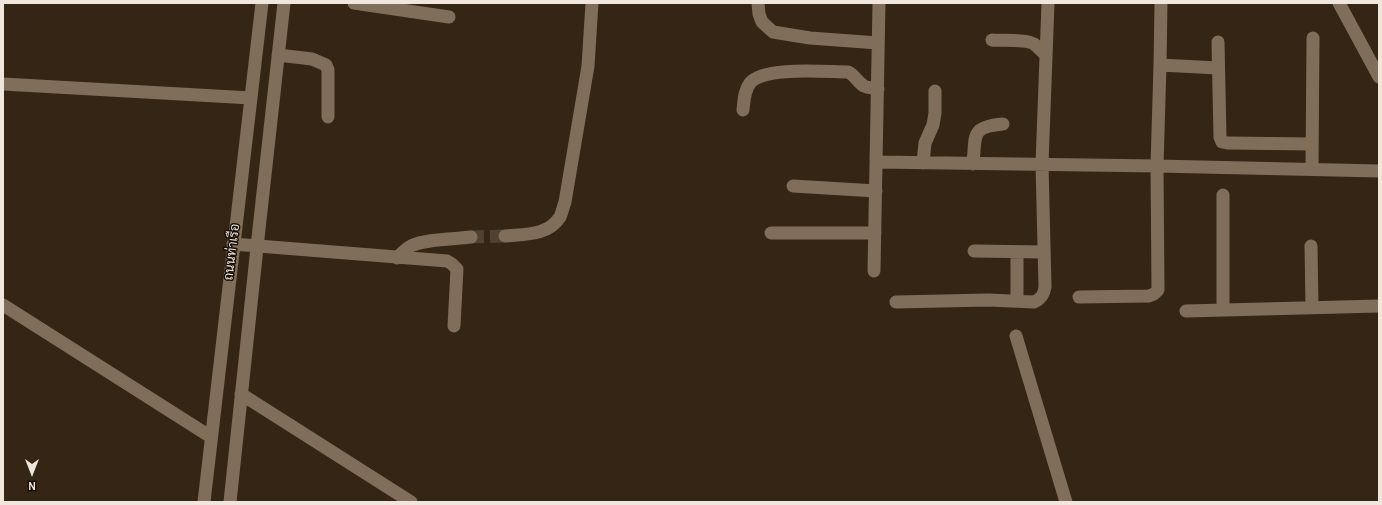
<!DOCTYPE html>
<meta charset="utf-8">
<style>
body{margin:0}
#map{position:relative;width:1382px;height:505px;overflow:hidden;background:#342514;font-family:Karla,sans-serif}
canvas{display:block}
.frame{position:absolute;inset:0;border:4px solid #f0e6db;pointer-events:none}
.north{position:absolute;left:12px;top:453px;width:40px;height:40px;-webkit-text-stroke:3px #161008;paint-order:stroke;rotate:180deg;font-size:11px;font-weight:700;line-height:16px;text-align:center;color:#f0e6db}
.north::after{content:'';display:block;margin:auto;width:14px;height:18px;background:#f0e6db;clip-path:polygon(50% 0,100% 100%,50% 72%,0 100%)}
</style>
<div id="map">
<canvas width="1382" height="505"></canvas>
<div class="frame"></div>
<div class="north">N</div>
</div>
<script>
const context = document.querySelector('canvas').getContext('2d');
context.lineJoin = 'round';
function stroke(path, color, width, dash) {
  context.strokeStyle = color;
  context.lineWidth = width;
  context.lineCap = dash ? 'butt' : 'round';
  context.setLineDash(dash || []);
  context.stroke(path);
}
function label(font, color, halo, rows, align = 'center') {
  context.font = font + ' Karla,Sarabun,sans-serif';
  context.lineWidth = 3;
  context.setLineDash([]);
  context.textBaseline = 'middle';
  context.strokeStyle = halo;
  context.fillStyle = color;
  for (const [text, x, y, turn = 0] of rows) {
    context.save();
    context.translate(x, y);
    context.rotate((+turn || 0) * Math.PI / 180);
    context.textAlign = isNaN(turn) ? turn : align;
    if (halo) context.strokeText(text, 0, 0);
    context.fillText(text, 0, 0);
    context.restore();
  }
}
const minorTunnel = new Path2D(`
 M471 237 505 236`);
const minor = new Path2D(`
 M354 3 449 17
 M758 3 759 14 762 22 773 32 810 38 878 43
 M1339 3 1379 77
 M992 40C1003 41 1026 39 1034 44 1038 47 1042 52 1046 55
 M1218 42 1220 137 1222 142 1227 143 1312 144
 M278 55 312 59 326 65 328 70V117
 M1160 65 1218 68
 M3 84 251 98
 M743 110C744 101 744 91 750 83 764 66 826 72 848 72 855 75 857 82 864 86 868 88 873 88 878 89
 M876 162 1157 166 1379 171
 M923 163 925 143 933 125 935 113V91
 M973 164C976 135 970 127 1003 124
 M1312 169 1313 38
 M793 186 876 191
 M771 233H875
 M505 236C524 234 548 236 560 217 562 213 563 207 565 202L588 66 592 3
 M233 244 447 261 452 264 457 269 454 326
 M1311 246 1312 307
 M974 251 1044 252
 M397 258C401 254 405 249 411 246 424 239 456 239 471 237
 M874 271 879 3
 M1079 297 1149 296 1154 294 1158 290 1157 166 1160 65 1161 3
 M1017 301V253
 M896 302 988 300 1034 302C1041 299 1044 295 1045 287L1042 164 1048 3
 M3 305 211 437
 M1223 309V195
 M1186 311 1379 306
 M1016 336 1066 502
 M241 394 411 502
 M204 502 262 3
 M230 502 258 238 284 3`);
const streetNames = [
 ["ถนนท่าเรือ",232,252,-83]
];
stroke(minorTunnel, '#504232', 13, [13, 6]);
stroke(minor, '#806e5b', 13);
label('13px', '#f0e6db', '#161008', streetNames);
</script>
